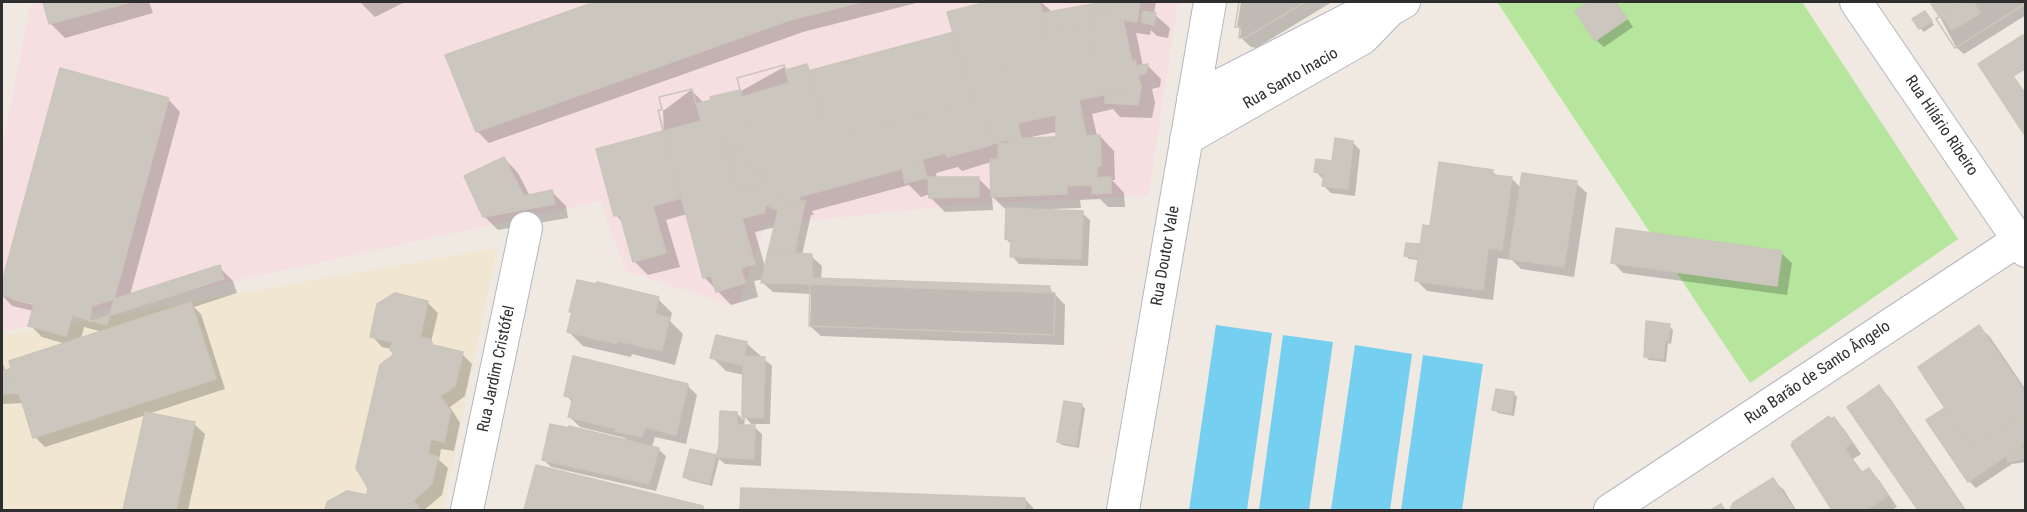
<!DOCTYPE html>
<meta charset="utf-8">
<style>
body{margin:0}
#map{position:relative;width:2027px;height:512px;overflow:hidden;background:#efe9e1;font-family:"Roboto Condensed",sans-serif}
canvas{display:block}
.frame{position:absolute;inset:0;border:3px solid #2e2e2e;pointer-events:none}
</style>
<div id="map">
<canvas width="2027" height="512"></canvas>
<div class="frame"></div>
</div>
<script>
const context = document.querySelector('canvas').getContext('2d');
context.lineJoin = 'round';
function fill(path, color) {
  context.fillStyle = color;
  context.fill(path, 'evenodd');
}
function stroke(path, color, width, dash) {
  context.strokeStyle = color;
  context.lineWidth = width;
  context.lineCap = dash ? 'butt' : 'round';
  context.setLineDash(dash || []);
  context.stroke(path);
}
function label(font, color, halo, rows, align = 'center') {
  context.font = font + ' "Roboto Condensed",sans-serif';
  context.lineWidth = 4.5;
  context.setLineDash([]);
  context.textBaseline = 'middle';
  context.strokeStyle = halo;
  context.fillStyle = color;
  for (const [text, x, y, turn = 0] of rows) {
    context.save();
    context.translate(x, y);
    context.rotate((+turn || 0) * Math.PI / 180);
    context.textAlign = isNaN(turn) ? turn : align;
    if (halo) context.strokeText(text, 0, 0);
    context.fillText(text, 0, 0);
    context.restore();
  }
}
const education = new Path2D(`
 M497 248 443 510H2V335Z`);
const medical = new Path2D(`
 M43 2H1178L1148 196 970 204 765 225 738 307 626 271 600 201 2 332V149L30 6Z`);
const green = new Path2D(`
 M1497 2H1802L1958 239 1750 383Z`);
const water = new Path2D(`
 M1216 325 1272 333 1247 510H1189Z
 M1283 335 1333 342 1309 510H1259Z
 M1355 345 1412 354 1390 510H1331Z
 M1423 355 1483 364 1462 510H1401Z`);
const shadow = new Path2D(`
 M44 2H149L153 13 65 38 51 24Z
 M360 2H405L375 17Z
 M599 2H920L803 32 489 143 477 131 447 56Z
 M992 2H1041L1052 12 1112 2H1156L1154 14 1170 28 1168 38 1157 36 1151 30 1150 35 1136 33 1143 66 1147 65 1161 79 1160 87 1152 89 1155 103 1152 118 1120 117 1113 109 1092 114 1097 136H1100L1114 151 1115 180H1112L1124 193 1125 207H1108L1100 199 1080 200 1081 208 1051 209V211L1082 213 1090 220 1088 266 1019 264 1012 256V245L1006 239V210L992 196 993 210 945 212 930 197V194L921 197 909 185 812 211 814 215H811L802 255 811 256 822 266 821 280 1049 288 1065 305 1064 345 821 336 810 326 811 294 773 292 762 282 763 279 754 281 758 297 731 305 704 277 687 214 666 220 680 267 648 275 634 261 624 224 616 215 598 150 664 132 663 111 691 90 704 103 741 91 784 67 788 71 806 66 812 72 954 33 949 13ZM1056 132V140H1032L1031 137ZM991 162 992 192 978 178 937 179 936 173 958 167 962 171ZM776 227 766 270 755 232Z
 M1241 2H1332L1256 48 1251 47 1240 37 1241 31 1237 26Z
 M1591 2H1616L1633 27 1604 47 1596 40 1577 11Z
 M1932 2H2026V15L1964 54 1956 47Z
 M1928 16 1934 25 1924 32 1920 28Z
 M61 70 168 99 180 112 130 295 219 267 233 281 237 293 194 307 201 314 225 389 148 414 194 424 205 434 188 510H125L146 415 45 447 35 437 24 403 2 404V408V361L6 372 66 344 42 337 30 325 34 311 12 306 2 295V287ZM12 296 42 304 41 307 12 299ZM84 327 103 332 81 339Z
 M1352 142 1360 150 1355 196 1331 193 1324 186V180L1316 172 1334 163Z
 M504 158 518 173 530 196 552 192 566 206 568 218 498 230 484 216Z
 M1492 171 1498 177 1511 178 1521 188 1576 183 1587 193 1574 277 1521 269 1512 260 1498 258 1493 300 1427 291 1416 280 1419 260 1409 259 1406 256 1419 246 1421 248 1432 228Z
 M1781 253 1792 263 1787 295 1623 273 1613 262Z
 M658 299 672 313 670 321 683 334 675 365 632 354 631 357 583 346 569 332 573 314 571 311Z
 M427 302 438 313 431 342 436 348 462 354 472 364 465 396 450 407 460 423 454 451 441 449 439 460 448 468 442 495 424 510H327L329 503 368 497 396 355 392 349 382 347 372 336Z
 M1669 326 1673 330 1671 344 1668 343 1666 362 1649 360 1645 356Z
 M1979 327 1990 337 2026 390V462L2012 464 1976 488 1969 481 1947 409Z
 M746 343 772 366 770 424H751L762 434 761 466 725 464 719 459 712 486 688 480 685 476 715 456 717 458 720 446 737 413 743 420 744 375 726 371 712 357ZM745 417 754 427 744 426Z
 M687 385 697 395 686 444 655 437 652 447 658 449 666 456 656 491 551 467 543 459 629 442 625 438 580 427 570 417 573 403 566 395Z
 M1879 387 1889 397 1966 510H1919L1849 407Z
 M1513 393 1517 397 1514 416 1498 413 1494 409Z
 M1082 405 1085 409 1079 448 1062 445 1058 442Z
 M1834 419 1844 429 1861 454 1853 459 1863 473 1868 469 1879 480 1897 507 1891 510H1834L1793 446Z
 M537 467 702 507 706 510H526Z
 M1773 480 1784 490 1796 510H1731L1734 504Z
 M742 489 1025 499 1035 510H742Z`);
const building = new Path2D(`
 M43 2H131L49 24Z
 M595 2H861L790 20 476 132 445 55Z
 M987 2H1040L1051 58 1003 67 1004 73 983 77 981 68 964 71 947 12Z
 M1104 2H1112L1109 16 1088 12 1087 5Z
 M1112 2H1140L1137 22 1109 17Z
 M1239 2H1305L1245 38H1239L1240 27H1235Z
 M1239 2H1305L1245 38H1239L1240 27H1235Z
 M1589 2H1615L1627 19 1595 41 1575 11Z
 M1930 2H1962L1939 16Z
 M1962 2H2026V3L1955 48 1936 19Z
 M1962 2H2026V3L1955 48 1936 19Z
 M1962 2H1973L1980 13 1952 30 1941 15Z
 M1087 5 1090 25 1046 33 1043 13Z
 M1143 11 1156 13 1154 25 1141 22Z
 M1925 11 1932 21 1919 29 1912 19Z
 M1088 12 1123 20 1132 61 1135 60 1136 66 1148 64 1146 73 1138 75 1141 86 1103 95Z
 M1090 25 1103 95 1079 100 1086 135 1056 136V115L1018 123 1021 137 992 144 979 99 973 101 964 71 981 68 983 77 1004 73 1003 67 1051 58 1046 33Z
 M954 32 973 101 829 140 808 71Z
 M2023 35 2026 40V133L2024 134 1978 64Z
 M807 64 829 140 979 99 992 145 947 157 945 153 923 159V163L799 197 801 202H790L779 211 766 205 768 195 782 198 789 166 768 161 763 183 757 185 750 159 734 164 731 151 753 145 747 121 719 129 710 97 740 90 737 78 784 65 786 70Z
 M784 65 789 83 742 97 737 78Z
 M60 68 169 98 107 325 72 315 66 336 28 326 34 304 2 295V282Z
 M2026 68V95L2013 76Z
 M1141 86 1138 105 1105 103V94Z
 M692 89 696 104 711 100 736 191 763 183 768 161 789 166 782 198 768 195 764 213 742 218 755 264 741 268 745 283 716 292 711 276 703 278 658 110H662L659 97Z
 M692 89 701 121 663 131 658 110H662L659 97Z
 M747 121 753 145 726 153 719 129Z
 M663 131 681 198 653 206 666 253 633 262 620 215 614 216 596 149Z
 M1100 135 1101 166 1097 167V178L1111 177V193L1092 194V185L1067 186V194L991 197 990 159H998V144L1009 143V139Z
 M1335 138 1353 141 1348 189 1322 186 1324 174 1314 172 1316 159 1332 161Z
 M731 151 734 164 750 159 757 185 736 191 726 153Z
 M504 157 524 196 552 190 555 204 483 217 464 176Z
 M1439 162 1493 170 1492 175 1512 177 1502 250 1488 248 1483 290 1415 281 1423 225 1430 226Z
 M923 163 927 178 905 183 902 169Z
 M1522 173 1577 181 1564 267 1509 259Z
 M928 177H979V197L929 198Z
 M805 201 794 254 768 252 778 211 790 202Z
 M1006 208 1083 211 1081 259 1010 257 1011 239H1005Z
 M1616 228 1782 251 1777 286 1611 263Z
 M1406 243 1420 244 1418 258 1404 256Z
 M768 252 812 254V278L1050 286V293H1055L1054 335 809 326 810 284 761 283Z
 M220 265 224 279 89 322 92 306Z
 M577 280 596 284 597 282 659 297 655 314 669 318 662 351 618 341 617 344 567 332 572 312H569Z
 M810 284 1055 293 1054 335 809 326Z
 M395 293 428 301 420 337 430 339 433 345 463 352 455 386 440 396 451 411 444 442 431 439 428 454 438 457 432 484 413 501 421 510H325L327 502 347 491 367 495 368 488 356 468 380 365 394 354 390 350 392 342 370 337 377 304Z
 M191 302 216 379 33 438 9 361Z
 M1646 321 1670 324 1668 341 1665 340 1663 359 1644 357Z
 M1979 325 2026 393V412L1971 448 1918 367Z
 M716 335 747 342 742 365 710 358Z
 M573 356 688 384 676 435 645 427 642 437 615 431 616 429 568 417 573 398 564 396Z
 M743 356 765 357 763 418 742 417Z
 M11 368 19 393 2 394V372Z
 M1879 385 1964 510H1918L1847 407Z
 M1496 389 1514 392 1511 413 1492 410Z
 M1064 401 1082 404 1076 445 1057 442Z
 M1945 408 1971 448 2026 412V442L1968 482 1926 420Z
 M720 411 737 412V425H755L754 459 716 457 719 446Z
 M145 412 195 422 176 510H123Z
 M1829 416 1831 419 1834 417 1852 443 1844 448 1861 473 1869 468 1888 496 1866 510H1832L1791 445 1793 444 1792 442Z
 M550 424 569 428V426L659 448 649 484 542 460Z
 M2022 445 2025 458 2008 462 2006 455Z
 M690 449 716 455 709 484 683 477Z
 M536 465 703 506 702 510H524Z
 M1773 478 1794 510H1730L1733 503Z
 M741 488 1025 498V510H740Z
 M1721 504 1725 510H1711Z`);
const minor = new Path2D(`
 M1856 2 2026 251
 M1193 99 1357 15 1390 10
 M1186 139 1363 38 1390 10 1404 2
 M467 510 526 228
 M1123 510 1210 2
 M1610 510 2026 235`);
const streetNames = [
 ["Rua Santo Inacio",1291,79,-30],
 ["Rua Hilário Ribeiro",1941,126,56],
 ["Rua Doutor Vale",1166,256,-80],
 ["Rua Jardim Cristófel",497,369,-78],
 ["Rua Barão de Santo Ângelo",1818,373,-34]
];
fill(education, '#f0e6d1');
fill(medical, '#f5dfe0');
fill(green, '#b6e59e');
fill(water, '#75cff0');
fill(shadow, '#0003');
fill(building, '#cbc7bf');
stroke(building, '#cbc5ba', 1.5);
stroke(minor, '#b4b7c1', 34);
stroke(minor, '#fff', 32);
label('16px', '#2e2e2e', '#fff', streetNames);
</script>
